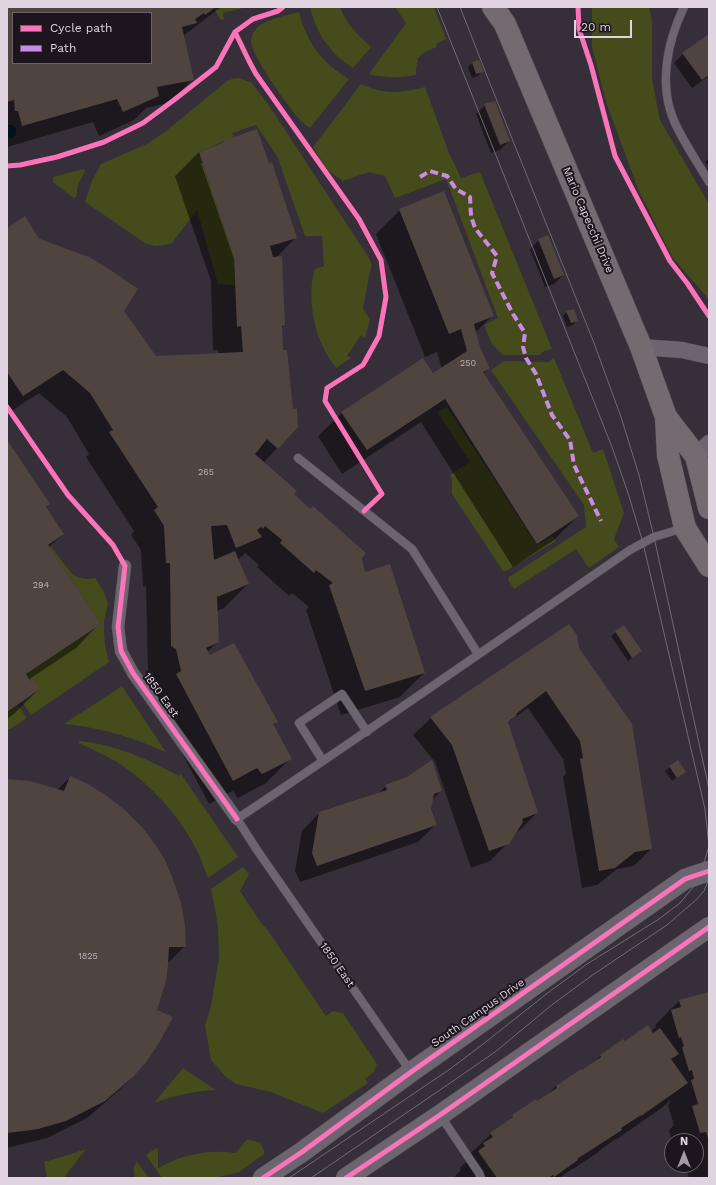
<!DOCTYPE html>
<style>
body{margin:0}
#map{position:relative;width:716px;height:1185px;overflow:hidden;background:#362e39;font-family:"Work Sans",sans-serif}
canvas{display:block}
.frame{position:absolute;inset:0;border:8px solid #dfd4e0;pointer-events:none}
.legend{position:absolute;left:12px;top:12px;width:140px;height:52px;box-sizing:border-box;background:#1d151e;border:1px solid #6b616c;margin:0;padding:5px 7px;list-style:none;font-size:12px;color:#dfd4e0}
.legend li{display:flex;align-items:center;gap:8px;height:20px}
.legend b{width:20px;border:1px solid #6b616c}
.north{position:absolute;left:664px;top:1133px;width:40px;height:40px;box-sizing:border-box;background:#1d151e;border:1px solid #6b616c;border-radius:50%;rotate:0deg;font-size:11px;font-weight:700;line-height:16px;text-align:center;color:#dfd4e0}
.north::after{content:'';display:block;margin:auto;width:14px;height:18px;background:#a49aa6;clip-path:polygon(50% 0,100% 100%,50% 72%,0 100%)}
.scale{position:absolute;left:574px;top:20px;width:58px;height:18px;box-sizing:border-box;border:2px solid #dfd4e0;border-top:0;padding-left:5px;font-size:12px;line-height:14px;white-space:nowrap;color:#dfd4e0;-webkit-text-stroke:3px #1d151e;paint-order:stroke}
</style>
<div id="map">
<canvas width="716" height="1185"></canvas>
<div class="frame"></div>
<ul class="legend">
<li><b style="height:5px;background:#fb73b8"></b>Cycle path</li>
<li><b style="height:5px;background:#ca8be6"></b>Path</li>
</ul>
<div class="north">N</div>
<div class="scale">20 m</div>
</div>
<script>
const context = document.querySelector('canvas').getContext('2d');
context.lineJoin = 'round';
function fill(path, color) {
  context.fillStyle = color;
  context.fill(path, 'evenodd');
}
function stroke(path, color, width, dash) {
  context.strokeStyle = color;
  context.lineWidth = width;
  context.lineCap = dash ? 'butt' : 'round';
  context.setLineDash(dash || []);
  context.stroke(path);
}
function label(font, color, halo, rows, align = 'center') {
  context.font = font + ' "Work Sans",sans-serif';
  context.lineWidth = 4;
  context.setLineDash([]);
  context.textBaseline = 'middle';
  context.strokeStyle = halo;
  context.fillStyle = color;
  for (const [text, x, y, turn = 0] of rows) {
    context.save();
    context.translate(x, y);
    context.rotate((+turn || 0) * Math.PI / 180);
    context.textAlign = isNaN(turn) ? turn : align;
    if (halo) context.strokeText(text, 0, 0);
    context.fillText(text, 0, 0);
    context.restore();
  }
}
const green = new Path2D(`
 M215 7H247L223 13 224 19 221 20 214 9Z
 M310 7H340C346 24 359 36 371 47L353 68C329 52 317 35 310 7Z
 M395 7H434L446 39 436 44 437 47C429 50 422 52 417 60H418L416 68V75C400 78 385 78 369 74L406 23Z
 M592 7H649L652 20V79L660 120 709 204V301L706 296 672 257 638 189 606 102 592 47Z
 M299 12C307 43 322 63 349 79L310 128C307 126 304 124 301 121 290 109 251 56 251 41 251 37 253 33 255 30 261 20 288 15 299 12Z
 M240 78 252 83 272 110 367 255 372 264 369 276 363 309 370 319 365 338 361 335 347 356 351 358 336 368C332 362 327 356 324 349 313 327 307 293 315 269L324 266 322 236H305L277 156 256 125 232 133 234 137 199 152 234 257 235 285 218 284 197 210 172 243 164 245 155 246 145 243 85 202 92 181 101 164 147 144 166 131 227 81 232 79Z
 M361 84C384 95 402 93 425 87L449 153 461 178 480 172 552 349 542 352 540 355H503L492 344 484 325 498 318 446 179 395 198 385 176 369 172 343 181 327 170 313 147Z
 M83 169H84L85 171 78 185 76 197 74 198 71 196 53 182V177Z
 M554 358 593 453 603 449 624 513 614 539 619 547 589 568 576 549 514 589 508 580 509 577 586 527 584 505 491 370 504 361 548 362Z
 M447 407 537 545 552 536 556 541 506 571H503L452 494V479L450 475 470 462 437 412Z
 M49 544 71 573C79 579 85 580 95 578L104 592 108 604 104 620V631L105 646 109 662 31 715 22 702 40 689 33 679 30 681 26 674 101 624 48 545Z
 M122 686 166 752C131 737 103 728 64 724Z
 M18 705 27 718 10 729H7V712Z
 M79 741C114 744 148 759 179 776L181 774 238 857 208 878C205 870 202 863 199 855 182 818 152 785 117 762 105 755 92 749 79 743Z
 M243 867 249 874 240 891 261 923 267 929 326 1016 333 1011 343 1013 377 1064 374 1072 365 1079 368 1083 323 1113 271 1092 236 1084 226 1077 211 1060 205 1026 211 1006 219 958 218 928 215 909 211 889Z
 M183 1068 216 1090C193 1091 176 1095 154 1103Z
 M247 1139 261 1143 264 1151V1154L239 1172 215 1178H162L146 1155 153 1150 157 1148 158 1151V1168C182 1155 208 1149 236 1153Z
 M86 1149 68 1172 64 1178H47L44 1162 65 1156Z
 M137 1162 149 1178H135C134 1172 132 1167 137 1162Z`);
const water = new Path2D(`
 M7 125H13L16 128V134L13 138 7 139Z`);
const shadow = new Path2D(`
 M7 7H221L183 36 193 79 169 103 146 108 134 120 99 136 93 122 7 147ZM13 13H151V63H13Z
 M709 35V76L692 88 674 63 683 54Z
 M478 61 482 71 478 76 472 78 468 67 472 63Z
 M485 105 509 141 500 150 491 153 476 114Z
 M224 142 296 237 276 258 284 325 281 329 282 351 292 410 297 427 264 462 292 494 361 558 365 573 424 673 400 697 341 715 306 610 309 607 292 593 289 596 257 567 259 565 245 553 238 560 248 584 224 608 217 611 218 641 207 652 276 722 272 726 290 759 266 783 238 798 233 791 209 804 153 698 157 695 153 673 148 670 146 586 143 587 141 550 131 535 134 531 86 457 89 454 67 417 39 393 7 414V229L39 241 123 311 155 357 218 355V350H213L211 281 175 176 199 152 221 144ZM201 163H204L237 261 235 262Z
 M709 158V168L705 162Z
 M400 210 492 316 475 333 479 347 488 369 483 374 578 516 554 540 513 567 421 422 342 474 318 436 342 413 432 375 442 369 437 352 425 357 376 234Z
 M539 240 563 275 554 284 545 287 530 249Z
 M567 312 577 320 573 325 567 327 563 316Z
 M7 442 49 504 46 508 63 534 48 548 99 624 76 648 28 680 39 689 15 713 7 719Z
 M569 625 651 849 634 866 617 869 597 885 582 888 563 777 566 774 563 759 528 708 507 723 537 813 520 830 516 832 508 843 490 861 471 868 435 762 413 735 431 718Z
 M624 626 641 651 628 661 611 636Z
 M678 761 685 772 672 781 665 771Z
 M70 777 185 946 167 964 133 1077 115 1094 87 1118 47 1138 7 1148V781L57 790Z
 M386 786 441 791 432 800 430 809 436 824 418 842 300 882 295 871 302 831 319 813 378 794Z
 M709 993V1178H689L685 1165H696V1141H672V1142L669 1130 674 1125 668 1105 670 1102V1100L663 1107 617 1139V1138L603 1148 597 1153 573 1169H572L559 1178H456L455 1176 461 1170 460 1168 468 1160 467 1157 491 1134 505 1124 513 1116 536 1101 537 1102 548 1094 556 1086 581 1072 591 1065 600 1056 623 1041 625 1043 651 1031 656 1027 655 1025 679 1001Z`);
const building = new Path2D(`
 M7 7H216L205 15 204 13 195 19 197 23 182 27 194 80 157 87 159 96 123 112 117 99 22 126 18 111H15L14 100 7 102ZM13 13H151V63H13Z
 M709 34V75L702 80 682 53Z
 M479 60 484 72 476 74 472 62Z
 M495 101 510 141 500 145 484 104Z
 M257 129 269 163 272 162 297 238 270 246 273 257 282 256 285 325 282 326 283 350H287L293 409 297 408 298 427 278 449 267 439 255 454 297 491 294 494 310 509 313 506 366 553 362 558 365 572 390 564 425 673 365 691 329 585 333 583 316 570 314 573 280 543 282 540 265 526 263 529 261 527 257 530 262 537 236 548 227 525 211 526 214 560 235 551 249 584 217 597 219 642 206 648 210 655 234 643 278 722 273 724 292 759 262 774 257 768 233 781 176 674 181 671 176 649 171 646 170 563H166L164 526 154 510 158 507 109 432 113 430 90 393 63 370 23 396 7 372V228L25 216 39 239H40L89 257 103 265 138 289 124 311 156 356 243 352 241 326 237 327 234 257 199 152 224 142 223 141Z
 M444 191 494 316 474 324 480 347 490 369 483 372 579 516 537 544 445 399 367 450 341 412 423 358 433 373 467 351 461 329 449 334 399 209Z
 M548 235 564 275 554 279 538 239Z
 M574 309 578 321 571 323 566 311Z
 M7 440 50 504 46 507 64 534 48 545 101 624 26 674 30 681 33 679 40 689 7 712Z
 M569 624 577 635 579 648 632 724 652 849 635 852 615 868 599 871 580 759 583 758 580 741 546 691 516 714 517 715 508 722 538 813 522 819 523 822 509 844 489 851 452 745 430 717Z
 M624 625 642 651 632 658 615 631Z
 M432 760 442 791 434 794 431 809 437 825 317 866 312 853 319 812 387 790 385 785 407 777Z
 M678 760 686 772 677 778 669 766Z
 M70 776 88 784 107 796 126 811 142 827 155 844 165 860 173 879 181 903 185 925 186 947H169L168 965 166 981 157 1010 173 1017 159 1043 147 1061 133 1077 105 1101 66 1121 38 1129 24 1131 7 1133V779L30 781 64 791Z
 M709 992V1141L706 1132 700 1133 692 1106 698 1104 691 1080 694 1079 692 1070 689 1071 682 1047 684 1046 681 1037 679 1038 671 1010 681 1007 679 1000Z
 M648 1025 653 1033 660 1028 679 1054 671 1059 688 1083 641 1116V1115L621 1128 622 1130 577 1159 578 1160 554 1177 553 1175 548 1178H497L478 1151 485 1146 483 1143 493 1137 490 1133 513 1117 512 1115 536 1099 537 1101 557 1088 556 1086 581 1069 582 1070 601 1057 600 1055 623 1039 625 1041Z`);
const service = new Path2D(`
 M684 7C667 42 658 86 675 123 684 143 698 163 709 182
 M298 458 412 549 478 654
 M323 761 299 723 342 694 367 732
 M411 1072 257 850 237 819C369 731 499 640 630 550L654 537 684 528
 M440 1115 479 1173 481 1178`);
const pedestrian = new Path2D(`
 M125 566 118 627 121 651 133 673 237 819`);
const minor = new Path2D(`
 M641 347 682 350 709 356
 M696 456 709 443`);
const tertiary = new Path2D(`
 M263 1178 302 1152 411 1072 685 879 709 871
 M346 1178 440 1115 709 927`);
const secondary = new Path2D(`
 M493 7 505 24 641 347 666 417 668 455 685 528 709 566
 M666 417 696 456 709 508`);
const tram = new Path2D(`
 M437 7 612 447 628 493 643 543 705 809 709 846
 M460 7 489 81 594 343 621 417 639 475 654 537 709 789
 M289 1178 450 1069 487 1041 545 995 587 964 659 919 680 903 694 886 701 873 709 846
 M311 1178 456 1079 495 1052 553 1004 594 974 667 925 697 899 704 891 709 879`);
const quiet = new Path2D(`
 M420 177 430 171 447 176 456 189 470 197 471 216 475 228 497 256 492 273 513 314 525 333 523 347 526 358 536 374 552 415 570 440 574 465 601 521`);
const cycleway = new Path2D(`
 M578 7 579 29 591 65 615 156 670 261 687 283 709 316
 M235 32 249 61 256 74 359 219 381 260 386 297 379 336 363 365 327 388 325 401 382 494 364 511
 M7 166 20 165 57 157 104 142 143 123 174 100 216 67 235 32 253 19 278 11 283 7
 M7 407 68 495 113 545 125 566 118 627 121 651 133 673 237 819
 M263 1178 302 1152 411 1072 685 879 709 871
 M346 1178 440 1115 709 927`);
const numberNames = [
 ["250",468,363],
 ["265",206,472],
 ["294",41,585],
 ["1825",88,956]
];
const streetNames = [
 ["Mario Capecchi Drive",588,220,67],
 ["1850 East",161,695,54],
 ["1850 East",337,965,55],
 ["South Campus Drive",478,1013,-35]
];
fill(green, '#464b1c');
fill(water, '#082532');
fill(shadow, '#0007');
fill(building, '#50443f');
stroke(service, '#544d56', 9);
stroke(pedestrian, '#544d56', 13);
stroke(minor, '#544d56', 17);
stroke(tertiary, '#544d56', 21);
stroke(secondary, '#544d56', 23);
stroke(service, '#6c656f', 8);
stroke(pedestrian, '#6c656f', 12);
stroke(minor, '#6c656f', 16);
stroke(tertiary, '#6c656f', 20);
stroke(secondary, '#746a71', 22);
stroke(tram, '#726a74', 1);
stroke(quiet, '#ca8be6', 4, [8, 4]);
stroke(cycleway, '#fb73b8', 5);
label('9px', '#bbb0b8', null, numberNames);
label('11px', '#dfd4e0', '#1d151e', streetNames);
</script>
